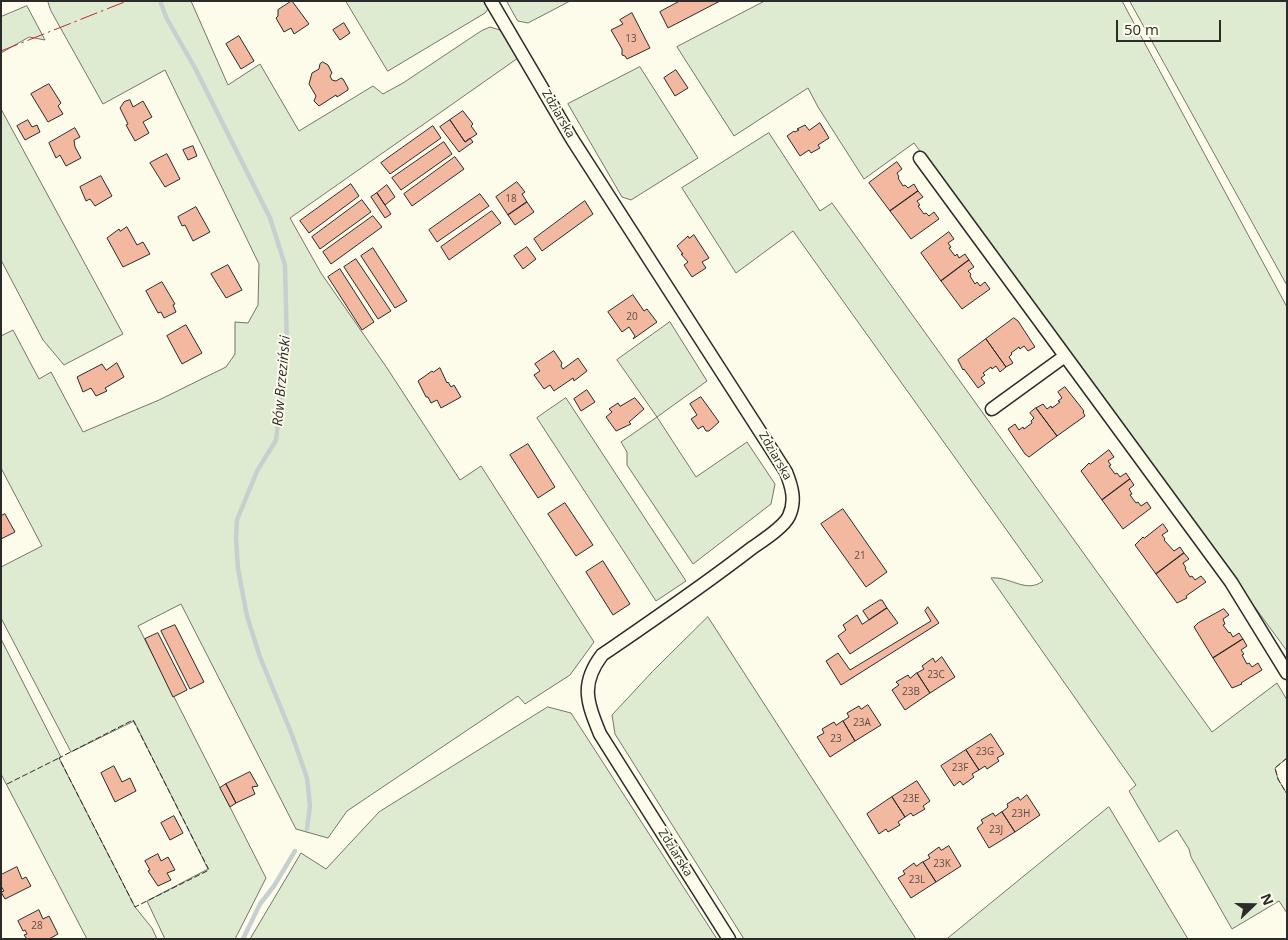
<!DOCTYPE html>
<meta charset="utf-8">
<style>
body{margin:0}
#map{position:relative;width:1288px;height:940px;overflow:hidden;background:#fdfbea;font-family:"Open Sans",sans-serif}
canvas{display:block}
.frame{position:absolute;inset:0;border:2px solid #2b2b2b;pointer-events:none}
.north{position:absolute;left:1228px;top:880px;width:50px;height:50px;-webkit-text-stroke:4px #fdfbea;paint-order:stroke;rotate:68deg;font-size:14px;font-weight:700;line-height:20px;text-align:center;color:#2b2b2b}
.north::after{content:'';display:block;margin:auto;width:18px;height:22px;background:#2b2b2b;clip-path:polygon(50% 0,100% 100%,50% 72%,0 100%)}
.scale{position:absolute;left:1116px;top:20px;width:105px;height:22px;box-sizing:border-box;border:2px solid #2b2b2b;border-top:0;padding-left:6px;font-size:15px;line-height:18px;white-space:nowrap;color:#2b2b2b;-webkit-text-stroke:4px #fdfbea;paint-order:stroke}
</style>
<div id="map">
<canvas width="1288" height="940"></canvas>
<div class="frame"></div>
<div class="north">N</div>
<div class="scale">50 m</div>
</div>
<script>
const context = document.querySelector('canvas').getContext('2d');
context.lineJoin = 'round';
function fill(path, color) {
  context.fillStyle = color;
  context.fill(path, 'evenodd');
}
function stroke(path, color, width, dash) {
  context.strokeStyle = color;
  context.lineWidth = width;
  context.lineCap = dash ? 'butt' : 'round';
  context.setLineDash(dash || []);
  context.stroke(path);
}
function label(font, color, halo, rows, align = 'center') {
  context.font = font + ' "Open Sans",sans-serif';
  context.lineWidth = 4;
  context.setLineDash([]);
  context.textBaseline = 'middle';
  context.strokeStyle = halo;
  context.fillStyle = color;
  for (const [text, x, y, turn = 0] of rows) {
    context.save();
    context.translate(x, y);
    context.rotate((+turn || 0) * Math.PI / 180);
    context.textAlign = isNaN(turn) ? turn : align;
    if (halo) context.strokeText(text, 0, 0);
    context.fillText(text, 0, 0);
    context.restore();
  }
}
const green = new Path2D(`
 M48 1H191L228 85 260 64 299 131 373 86 383 94 403 83 481 31 490 27 500 30 518 58 290 218 321 273 387 368 460 480 481 466 594 642 570 675 525 704 518 696 347 811 328 838 296 829 181 604 138 626 266 878 235 939H165L147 901 208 869 134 721 71 752 1 618V567L42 546 1 468V336L13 330 39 379 51 372 83 432 159 400 226 367 235 354V322L248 323 258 305 259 264 165 70 103 104 51 11Z
 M346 1H483L488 9 485 13 388 71Z
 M507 1H570L528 23 518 21Z
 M765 1H1122L1287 307V651L914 143 864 179 818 107 808 88 734 136 677 47Z
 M1130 1H1287V285Z
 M27 6 45 40 29 37 1 53V17Z
 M640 67 698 158 631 200 622 197 568 104Z
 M1 109 123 334 64 365 43 340 1 260Z
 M769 133 820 211 832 203 1212 732 1277 683 1287 700V758L1275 768 1278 779 1287 794V913L1279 901 1232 929 1191 857 1189 849 1177 830 1159 842 1129 791 1136 785 991 578C1010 576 1026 594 1043 581L793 231 736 273 682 188Z
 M670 322 707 381 657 417 696 477 747 442 775 484 771 504 693 564 627 465V452L621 442 657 417 617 360Z
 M566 398 686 581 656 601 537 418Z
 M708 617 916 939H744L615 734 612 715 652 672Z
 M1 639 61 757 59 758 135 907 152 928 157 939H87L1 774Z
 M548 707 571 713 717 939H250L301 853 326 869 379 812Z
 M1109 807 1188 939H947Z`);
const stream = new Path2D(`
 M160 1 167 19 195 68 270 218 285 265 287 349 276 440 257 471 237 520 236 538 238 569 247 616 260 657 292 735 307 778 310 806 307 829
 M243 939 260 904 274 886 295 851`);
const building = new Path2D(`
 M292 1 309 24 294 34 291 28 284 32 276 18 278 16V10Z
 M680 1H720L668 28 660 12Z
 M632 13 650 48 627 59 625 56 622 55V49L611 30 623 24 620 20Z
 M344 23 350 33 340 40 333 30Z
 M239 36 254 61 241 69 226 44Z
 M323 62 328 65 332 73 330 76 332 80 336 81 341 78 343 79 348 88V90L337 97 336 95 319 106 314 101 316 96 309 84 312 73 319 69 320 64Z
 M676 70 688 88 675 96 664 78Z
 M49 84 61 103 58 106 63 114 48 122 31 94Z
 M130 100 133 107 143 101 152 117 143 122 149 133 135 141 126 125 128 124 120 108 124 102Z
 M463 111 473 124 471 126 477 134 465 142 450 120Z
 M28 120 32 127 37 125 40 132 25 140 17 126Z
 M450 120 465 142 470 138 473 142 459 152 440 127Z
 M820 123 829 138 818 145 820 148 811 153 809 150 800 156 787 136 794 131 795 132 799 130 797 129 805 125 809 130Z
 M433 126 441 138 390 174 381 163Z
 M75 128 80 137 74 140 75 147 81 158 66 166 60 155 56 158 49 143Z
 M444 142 452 154 401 190 392 178Z
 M193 146 197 156 188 160 183 150Z
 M167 154 180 179 165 187 150 163Z
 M455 157 464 169 412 206 404 194Z
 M897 162 902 169 897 173 899 177 898 178 903 186 905 185 908 188 914 184 918 191 890 211 869 183Z
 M101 176 112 196 95 206 90 199 86 201 80 187Z
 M517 182 525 192 522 194 527 202 508 215 496 197Z
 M351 184 359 196 309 233 300 221Z
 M387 185 395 197 385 205 377 193Z
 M918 191 923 197 917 201 920 205 918 206 924 214 926 213 929 216 934 212 939 219 911 239 890 211Z
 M377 193 391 214 385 218 371 197Z
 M480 194 489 206 437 242 429 230Z
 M362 200 371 212 320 249 312 237Z
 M585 201 593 214 542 251 534 239Z
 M527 202 534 212 515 225 508 215Z
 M196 207 210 232 193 241 185 225 182 226 178 217Z
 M492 211 501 223 449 260 441 247Z
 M373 216 382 227 331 264 323 252Z
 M127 227 137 245 143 242 150 254 123 267 107 238 119 229 120 231Z
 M949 232 954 239 948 243 951 247 949 248 955 256 957 254 959 258 965 254 969 260 941 281 921 253Z
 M694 235 709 258 702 262 706 268 692 277 684 265 688 262 681 254H683L677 246 688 236 689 238Z
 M527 247 536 259 523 269 514 256Z
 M373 248 407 301 395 308 361 256Z
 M356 259 391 311 378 319 344 267Z
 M969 260 974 267 968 271 971 274 970 276 975 284 977 282 980 286 985 282 990 289 962 309 941 281Z
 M228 265 242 290 226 298 211 274Z
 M340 269 374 322 362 330 328 277Z
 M162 282 175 304 173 305 176 312 164 318 161 312 158 313 146 291Z
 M633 295 644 311 647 309 657 322 633 339 635 336 629 327 622 332 608 312Z
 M1014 318 1018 321 1035 347 1028 351 1024 346 1020 349 1019 347 1011 353 1012 354 1009 357 1013 363 1006 367 986 339Z
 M186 325 202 353 182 364 167 336Z
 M986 339 1006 367 1000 372 996 366 992 369 991 367 983 373 985 375 981 378 985 383 978 388 964 369 963 370 958 360Z
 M554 351 562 363 561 366 563 369 578 358 587 371 574 381 573 378 554 391 550 385 544 389 534 375 540 371 535 364Z
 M117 363 124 377 105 388 107 391 96 396 91 388 83 392 77 377 102 364 106 370Z
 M440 368 447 383 448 382 451 387 454 385 461 397 441 408 437 400 431 403 428 397H426L418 381 432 371 433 372Z
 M1065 387 1084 411 1083 412 1085 416 1057 436 1036 408 1043 404 1047 409 1051 406 1052 408 1060 402 1058 401 1062 398 1058 392Z
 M587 390 595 402 581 411 574 399Z
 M701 397 719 422 709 431H706L703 426 698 429 691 419 697 415 690 404Z
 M635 398 644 409 629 422 631 424 616 431 606 417 612 412 609 409 618 403 620 406Z
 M1036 408 1057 436 1029 457 1025 454 1008 429 1015 424 1019 430 1023 427 1024 429 1032 423 1031 421 1034 418 1030 413Z
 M528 444 555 487 538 498 510 455Z
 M1109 450 1114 457 1108 461 1111 465 1109 466 1115 474 1117 473 1120 477 1126 473 1130 479 1102 500 1081 471 1089 463 1090 464Z
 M1130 479 1134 485 1129 489 1132 494 1130 495 1136 503 1138 502 1141 506 1147 502 1151 508 1123 529 1102 500Z
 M565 503 593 545 576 556 548 514Z
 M843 509 887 572 866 587 821 524Z
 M5 514 15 532 1 539V516Z
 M1163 524 1168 531 1162 535 1165 539 1164 540 1174 551 1180 547 1184 553 1156 574 1135 545 1143 537 1144 538Z
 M1184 553 1189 559 1183 563 1186 568 1185 569 1190 577 1192 576 1195 580 1201 576 1206 582 1186 596 1187 598 1177 603 1156 574Z
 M603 561 630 604 613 615 586 572Z
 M880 600H882L887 608 869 620 863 611Z
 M928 607 939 623 841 685 826 661 838 653 850 670 931 621 925 611Z
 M887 608 898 623 850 654 838 636 846 630 843 625 857 615 862 624Z
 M1224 609 1229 615 1223 619 1225 624 1223 625 1229 633 1230 632 1233 637 1239 633 1243 639 1213 658 1194 627 1198 623Z
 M175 625 204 682 190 689 161 631Z
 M158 633 187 690 173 697 145 639Z
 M1243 639 1247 646 1241 650 1244 654 1242 655 1247 664 1249 663 1252 667 1258 663 1262 670 1241 683 1242 684 1232 688 1213 658Z
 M942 657 955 677 930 693 917 673 924 669 922 666 933 658 935 662Z
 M917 673 930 693 905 710 892 690 899 685 896 682 908 675 910 678Z
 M868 705 881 725 855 741 843 721 849 717 847 713 859 706 861 709Z
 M843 721 855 741 830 757 817 737 824 733 822 729 834 722 836 725Z
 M991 734 1004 754 997 758 999 761 987 769 985 766 979 770 966 750Z
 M966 750 979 770 972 774 974 777 963 785 960 781 954 786 941 766Z
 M114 766 122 782 130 778 136 791 115 802 101 773Z
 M250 772 258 786 252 787 255 794 236 803 226 784Z
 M917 781 930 801 923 806 925 809 913 816 911 813 905 817 892 797Z
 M226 784 236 803 230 807 220 788Z
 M1027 795 1040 815 1015 832 1002 812 1008 807 1007 804 1018 797 1020 800Z
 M892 797 905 817 898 822 900 825 888 832 886 829 879 834 867 814Z
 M1002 812 1015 832 989 848 977 828 983 823 981 820 993 813 995 816Z
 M174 816 183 833 170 840 161 823Z
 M949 846 961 866 936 882 923 862 930 858 928 855 939 847 941 850Z
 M158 854 161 861 168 857 175 870 167 873 171 880 158 886 148 871 150 870 145 861Z
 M923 862 936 882 911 898 898 878 905 874 903 871 914 863 916 866Z
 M17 867 22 879 26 877 31 886 5 899 1 892 4 891 1 886V875Z
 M39 910 43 919 49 916 58 934 49 939H27L24 935 27 934 25 930 23 931 18 921Z`);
const street = new Path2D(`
 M491 1 572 139 786 472C792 487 796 501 789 516 784 527 762 541 752 548 703 586 653 620 602 655 580 684 587 702 600 734L729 939
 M920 158 1231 582 1287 673
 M992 409 1065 356`);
const fence = new Path2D(`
 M133 720 209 870 135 907 59 758Z
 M1287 758 1275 768 1278 779 1287 794
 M7 784 59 758`);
const power = new Path2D(`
 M1 51 127 1`);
const numberNames = [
 ["13",631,39],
 ["18",511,199],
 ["20",632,317],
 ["21",860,556],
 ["23C",936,675],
 ["23B",911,692],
 ["23A",862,723],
 ["23",836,739],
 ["23G",985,752],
 ["23F",960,768],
 ["23E",911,799],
 ["23H",1021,814],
 ["23J",996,830],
 ["23K",942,864],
 ["23L",917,880],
 ["28",37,926]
];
const streetNames = [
 ["Zdziarska",558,114,60],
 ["Zdziarska",775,456,60],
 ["Zdziarska",675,853,58]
];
const waterNames = [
 ["Rów Brzeziński",282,381,-85]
];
fill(green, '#deebd1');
stroke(green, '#74746e', 1);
stroke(stream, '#c7d0d0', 4.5);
fill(building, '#f2b8a0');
stroke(building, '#2b2b2b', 1);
stroke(street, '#2b2b2b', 15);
stroke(street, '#fdfbea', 12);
stroke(fence, '#2b2b2b', 1, [6, 2.5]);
stroke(power, '#c62828', 1, [18, 4, 2.5, 4]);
label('10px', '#5d4e48', null, numberNames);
label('12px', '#2b2b2b', '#fdfbea', streetNames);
label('italic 14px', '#2b2b2b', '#fdfbea', waterNames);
</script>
